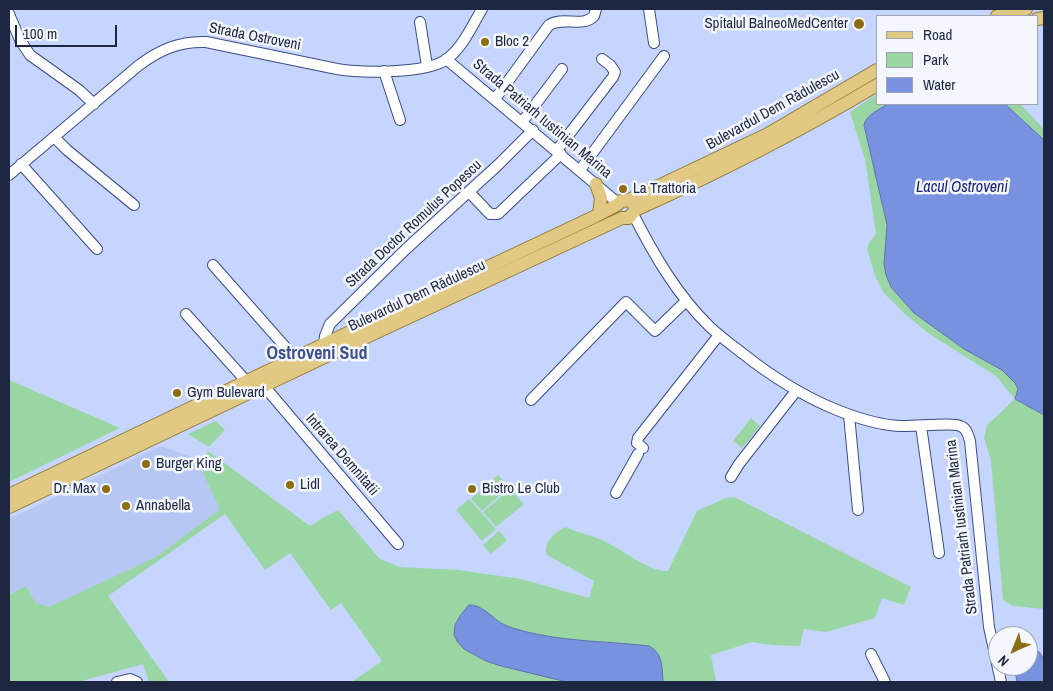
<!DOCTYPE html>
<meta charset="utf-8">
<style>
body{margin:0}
#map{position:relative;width:1053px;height:691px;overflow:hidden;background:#c6d5fe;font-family:"Archivo Narrow",sans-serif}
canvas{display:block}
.frame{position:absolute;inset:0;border:10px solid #1e2741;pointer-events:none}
.legend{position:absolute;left:876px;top:15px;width:162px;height:90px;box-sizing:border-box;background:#f4f7fe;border:1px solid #9ea4b2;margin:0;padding:6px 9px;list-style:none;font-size:15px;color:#1e2741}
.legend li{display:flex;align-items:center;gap:10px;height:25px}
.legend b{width:25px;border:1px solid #9ea4b2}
.north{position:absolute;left:988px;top:626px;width:50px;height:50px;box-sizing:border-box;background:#f4f7fe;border:1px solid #9ea4b2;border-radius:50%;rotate:224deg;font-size:14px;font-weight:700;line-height:20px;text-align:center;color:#1e2741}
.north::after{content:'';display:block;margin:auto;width:18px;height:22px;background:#8c6e10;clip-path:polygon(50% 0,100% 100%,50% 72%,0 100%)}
.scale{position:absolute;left:15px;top:25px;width:102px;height:22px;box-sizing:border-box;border:2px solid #1e2741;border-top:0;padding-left:6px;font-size:15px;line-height:18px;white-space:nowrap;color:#1e2741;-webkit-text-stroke:4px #f4f7fe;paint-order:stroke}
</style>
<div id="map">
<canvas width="1053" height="691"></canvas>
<div class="frame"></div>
<ul class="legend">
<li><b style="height:6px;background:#e1c983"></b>Road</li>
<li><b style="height:14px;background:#99d6a3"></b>Park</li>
<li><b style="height:14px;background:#7892e0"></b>Water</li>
</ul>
<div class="north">N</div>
<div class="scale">100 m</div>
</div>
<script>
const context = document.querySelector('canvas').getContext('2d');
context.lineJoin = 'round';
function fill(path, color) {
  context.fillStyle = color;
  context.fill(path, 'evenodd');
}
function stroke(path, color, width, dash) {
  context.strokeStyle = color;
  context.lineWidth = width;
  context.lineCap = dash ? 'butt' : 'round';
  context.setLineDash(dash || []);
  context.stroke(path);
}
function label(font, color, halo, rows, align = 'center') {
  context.font = font + ' "Archivo Narrow",sans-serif';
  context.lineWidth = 5;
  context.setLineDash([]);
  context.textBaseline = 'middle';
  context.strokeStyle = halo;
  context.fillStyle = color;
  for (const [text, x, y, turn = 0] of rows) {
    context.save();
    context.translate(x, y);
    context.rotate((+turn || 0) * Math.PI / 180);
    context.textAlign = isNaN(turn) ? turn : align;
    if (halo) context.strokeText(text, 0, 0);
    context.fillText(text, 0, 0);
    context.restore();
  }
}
const built = new Path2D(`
 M161 446 201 460 204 476 219 507V511L156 557 60 603 49 607 42 606 36 603 26 586 9 595V519Z`);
const green = new Path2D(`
 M877 94V104H888L869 116 864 125 887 225 884 264 886 275 891 287 914 313 964 349 1002 370 1015 383 1018 389 1015 399 1044 415V609L1013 606 1003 600 991 461 984 438 987 425 1015 399 996 376 928 333 905 314 884 293 876 278 867 249 869 243 876 234 865 159 850 112Z
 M1005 104H1020L1044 129V140Z
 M9 380 120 428 9 482Z
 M751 418 760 426 742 448 733 441Z
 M216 421 225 430 209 447 188 434Z
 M208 451 310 526 326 516 338 510 380 559 400 567 458 570 521 579 589 598 594 581 547 555C543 542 554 533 565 527 577 532 590 535 602 540 620 548 650 573 668 571L697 511 726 498 734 497 911 587 904 605 882 598 875 618 826 632 804 629 800 646 772 645 752 642 711 655 716 682H352L382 661 341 603 331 610 290 553 265 570 225 514 108 596 169 682H149L143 664 82 681 9 682V595L26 586 36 603 49 607 156 557 219 510V507L204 476 201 460Z
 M498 475 509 487 482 511 471 499Z
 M510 489 524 504 496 527 483 512Z
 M469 499 496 529 482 541 456 510Z
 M499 531 507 540 491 554 483 545Z`);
const water = new Path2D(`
 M888 104H1005L1044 140V415L1015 399 1018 389 1015 383 1002 370 964 349 914 313 891 287 886 275 884 264 887 225 864 125C866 115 880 109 888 104Z
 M469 605C483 604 493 620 505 625 511 628 517 629 523 631 564 642 608 641 649 646 663 653 662 668 663 682H567L501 666 486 661 464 649 457 641 454 635 455 625 460 616Z
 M1034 648C1047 655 1044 669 1044 682H1017L1014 666H1028V649Z`);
const minor = new Path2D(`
 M649 9 654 43
 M9 14 20 40 30 55 79 90 94 104
 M420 22 427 66
 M446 59 618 203
 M384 71 400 120
 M495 99 549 25C563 16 583 28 594 16L596 9
 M523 121 562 69
 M54 137 67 150 134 205
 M557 150 613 77 615 72 610 65 602 59
 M21 164 97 249
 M580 170 664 56
 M9 175 138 66C159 50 179 41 206 42L337 69C361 73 427 74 447 59 463 47 472 26 482 9
 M469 192 490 214H498L561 154
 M633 214C654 255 677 295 710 327 724 340 740 351 755 363 781 382 807 398 837 410 857 418 878 425 900 426 912 427 953 422 960 426 967 428 968 435 970 441L989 627 1001 682
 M213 265 295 358
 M186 314 247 382
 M324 344 325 336 330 324 406 249 498 165 533 130
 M264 386 398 544
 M531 400 626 302 655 331 686 301
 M849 415 858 510
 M921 426 939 553
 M643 448 637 443 638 438 719 335
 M731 477 739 464 796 391
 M616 493 638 454
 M871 654 885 682
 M117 682 130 679 137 682`);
const major = new Path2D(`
 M997 16 1026 9
 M1037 19 1044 18
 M596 184 601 198 599 214
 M635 210C718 173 798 132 877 85
 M9 495 314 349 596 216 617 205 621 201 629 200 768 134 877 70
 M9 507 377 332 622 218H629L635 210 634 204 629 200`);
const markers = [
 [859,24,6,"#8c6e10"],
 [485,42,5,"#8c6e10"],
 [623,189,5,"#8c6e10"],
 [177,393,5,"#8c6e10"],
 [146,464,5,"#8c6e10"],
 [290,485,5,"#8c6e10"],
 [106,489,5,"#8c6e10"],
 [472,489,5,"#8c6e10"],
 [126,506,5,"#8c6e10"]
];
const poiNames = [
 ["Spitalul BalneoMedCenter",848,24,"right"],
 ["Bloc 2",495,42],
 ["La Trattoria",633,189],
 ["Gym Bulevard",187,393],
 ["Burger King",156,464],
 ["Lidl",300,485],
 ["Dr. Max",96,489,"right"],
 ["Bistro Le Club",482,489],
 ["Annabella",136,506]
];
const streetNames = [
 ["Strada Ostroveni",255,37,11],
 ["Bulevardul Dem Rădulescu",773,110,-29],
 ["Strada Patriarh Iustinian Marina",542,119,40],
 ["Strada Doctor Romulus Popescu",414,224,-43],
 ["Bulevardul Dem Rădulescu",417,296,-25],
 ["Intrarea Demnitatii",342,455,49],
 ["Strada Patriarh Iustinian Marina",962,527,-97]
];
const waterNames = [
 ["Lacul Ostroveni",962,188]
];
const quarterNames = [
 ["Ostroveni Sud",317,354]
];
fill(built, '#b7c7f4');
fill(green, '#99d6a3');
fill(water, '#7892e0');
stroke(water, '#5d72b0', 1);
stroke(minor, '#3a4c87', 12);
stroke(major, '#907936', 14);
stroke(minor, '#fff', 10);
stroke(major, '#e1c983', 12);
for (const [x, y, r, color] of markers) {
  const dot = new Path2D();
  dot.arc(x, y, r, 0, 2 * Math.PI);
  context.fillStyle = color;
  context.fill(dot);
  stroke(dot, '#f4f7fe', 2);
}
label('15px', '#1e2741', '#f4f7fe', poiNames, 'left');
label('15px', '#1e2741', '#f4f7fe', streetNames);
label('italic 16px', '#16227b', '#f4f7fe', waterNames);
label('bold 18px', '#3d508b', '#f4f7fe', quarterNames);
</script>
